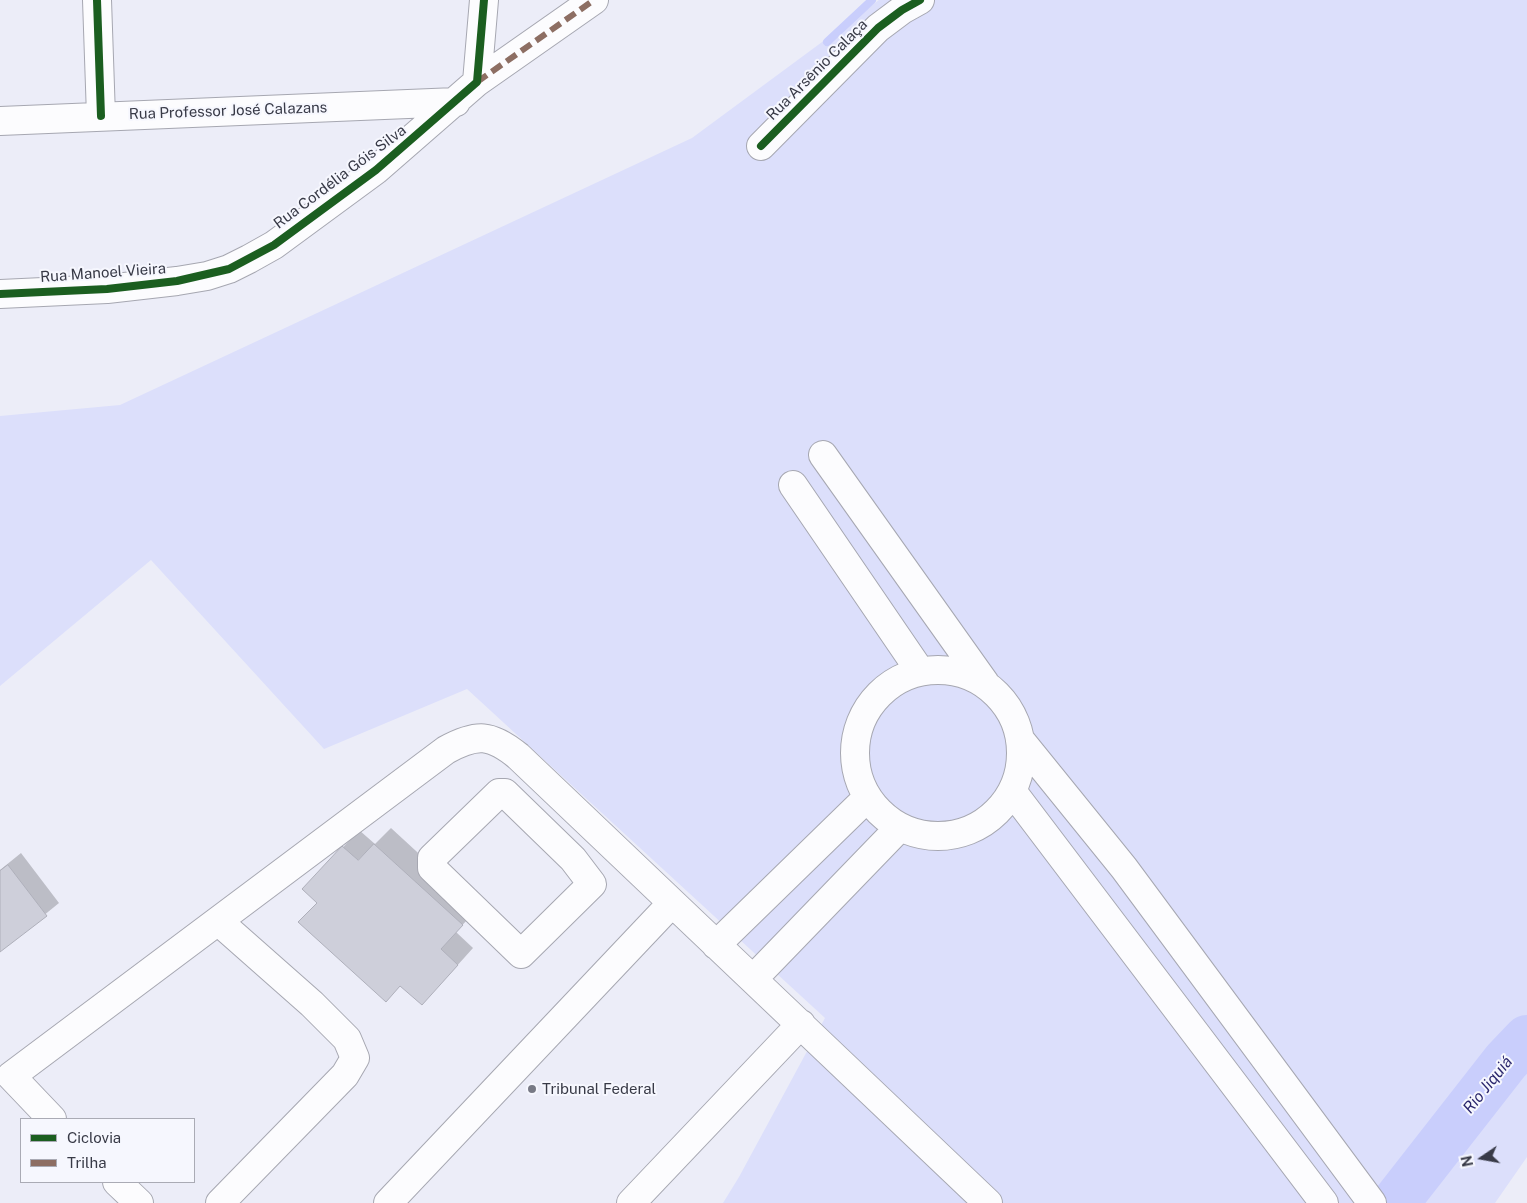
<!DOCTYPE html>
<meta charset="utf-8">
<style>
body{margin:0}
#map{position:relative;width:1527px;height:1203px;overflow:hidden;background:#ecedf8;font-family:"Public Sans",sans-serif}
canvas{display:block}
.legend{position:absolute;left:20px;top:1118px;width:175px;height:65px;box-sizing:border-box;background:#f6f7fe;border:1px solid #aaabb5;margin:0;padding:6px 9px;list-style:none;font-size:15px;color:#383a47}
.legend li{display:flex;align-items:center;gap:10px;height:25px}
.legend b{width:25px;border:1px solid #aaabb5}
.north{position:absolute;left:1457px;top:1133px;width:50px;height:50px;-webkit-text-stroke:4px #f6f7fe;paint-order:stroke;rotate:258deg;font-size:14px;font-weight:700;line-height:20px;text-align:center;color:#383a47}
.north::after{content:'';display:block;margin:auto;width:18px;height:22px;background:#383a47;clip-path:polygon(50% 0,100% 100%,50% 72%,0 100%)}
</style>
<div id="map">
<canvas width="1527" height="1203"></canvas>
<ul class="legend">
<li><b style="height:6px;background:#1b5e20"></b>Ciclovia</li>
<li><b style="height:6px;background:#8d6e63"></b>Trilha</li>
</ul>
<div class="north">N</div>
</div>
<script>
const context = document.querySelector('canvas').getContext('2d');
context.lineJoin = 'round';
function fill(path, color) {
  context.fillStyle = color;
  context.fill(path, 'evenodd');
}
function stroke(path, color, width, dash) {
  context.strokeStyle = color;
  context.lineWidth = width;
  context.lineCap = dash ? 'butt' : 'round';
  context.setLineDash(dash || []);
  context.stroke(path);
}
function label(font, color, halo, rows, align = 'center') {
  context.font = font + ' "Public Sans",sans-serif';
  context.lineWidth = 4;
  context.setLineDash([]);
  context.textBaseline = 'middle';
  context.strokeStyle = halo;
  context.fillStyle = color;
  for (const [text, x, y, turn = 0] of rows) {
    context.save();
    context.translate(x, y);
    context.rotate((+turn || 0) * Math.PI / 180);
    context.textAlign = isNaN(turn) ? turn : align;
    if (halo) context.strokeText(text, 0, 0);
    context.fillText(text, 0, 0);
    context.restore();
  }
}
const green = new Path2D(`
 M879 0H1527V1157L1495 1203H723L739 1177 825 1018 467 689 324 749 151 560 0 686V416L120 405 692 138Z`);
const shadow = new Path2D(`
 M391 828 478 908 456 932 473 948 438 987 401 985 386 1000 319 903 304 889 359 830 375 844Z
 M21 853 59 903 0 951V870Z`);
const stream = new Path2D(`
 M827 42 872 0`);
const river = new Path2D(`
 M1395 1203 1506 1061 1527 1039`);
const building = new Path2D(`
 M374 844 463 925 441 949 458 965 422 1005 400 986 386 1002 298 922 317 903 302 889 342 846 358 860Z
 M8 865 47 916 0 952V871Z`);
const minor = new Path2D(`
 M97 0 101 116
 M477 82 484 0
 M0 121 456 102
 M761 146 878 28 902 10 920 0
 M0 294 107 289 177 281 207 276 229 269 249 259 274 245 376 170 477 82 594 0
 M823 455 985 683
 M793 485 920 671
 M855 753a83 83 0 1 1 166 0a83 83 0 1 1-166 0Z
 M1022 742 1124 868 1372 1203
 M1012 791 1324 1203
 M499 793H505L573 859 592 884 521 954 432 868V858Z
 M218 921 312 1004 347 1039 355 1058 345 1075 220 1203
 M716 945 867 798
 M753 979 900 827
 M52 1119 11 1076 446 750C477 733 491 734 518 756L988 1203
 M117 1182 139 1203
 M388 1203 672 903
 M631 1203 801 1024`);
const quiet = new Path2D(`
 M477 82 594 0`);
const cycleway = new Path2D(`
 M97 0 101 116
 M761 146 878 28 902 10 920 0
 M0 294 107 289 177 281 229 269 274 245 376 170 477 82 484 0`);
const markers = [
 [532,1089,5,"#777985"]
];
const streetNames = [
 ["Rua Arsênio Calaça",817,70,-45],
 ["Rua Professor José Calazans",228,111,-2],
 ["Rua Cordélia Góis Silva",340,177,-37],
 ["Rua Manoel Vieira",103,273,-4]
];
const poiNames = [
 ["Tribunal Federal",542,1089]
];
const waterNames = [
 ["Rio Jiquiá",1488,1085,-51]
];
fill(green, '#dcdffb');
fill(shadow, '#0003');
stroke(stream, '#c9cefc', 8);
stroke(river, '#c9cefc', 48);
fill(building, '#cecfda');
stroke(building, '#aeafba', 1);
stroke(minor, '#a6a7b1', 30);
stroke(minor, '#fcfcfe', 28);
stroke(quiet, '#8d6e63', 6, [12, 6]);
stroke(cycleway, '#1b5e20', 8);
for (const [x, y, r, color] of markers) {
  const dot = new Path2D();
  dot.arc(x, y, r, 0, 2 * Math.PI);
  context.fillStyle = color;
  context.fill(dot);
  stroke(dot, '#f6f7fe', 2);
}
label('15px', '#383a47', '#f6f7fe', streetNames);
label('15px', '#383a47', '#f6f7fe', poiNames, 'left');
label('italic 16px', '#2b276d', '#f6f7fe', waterNames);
</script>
